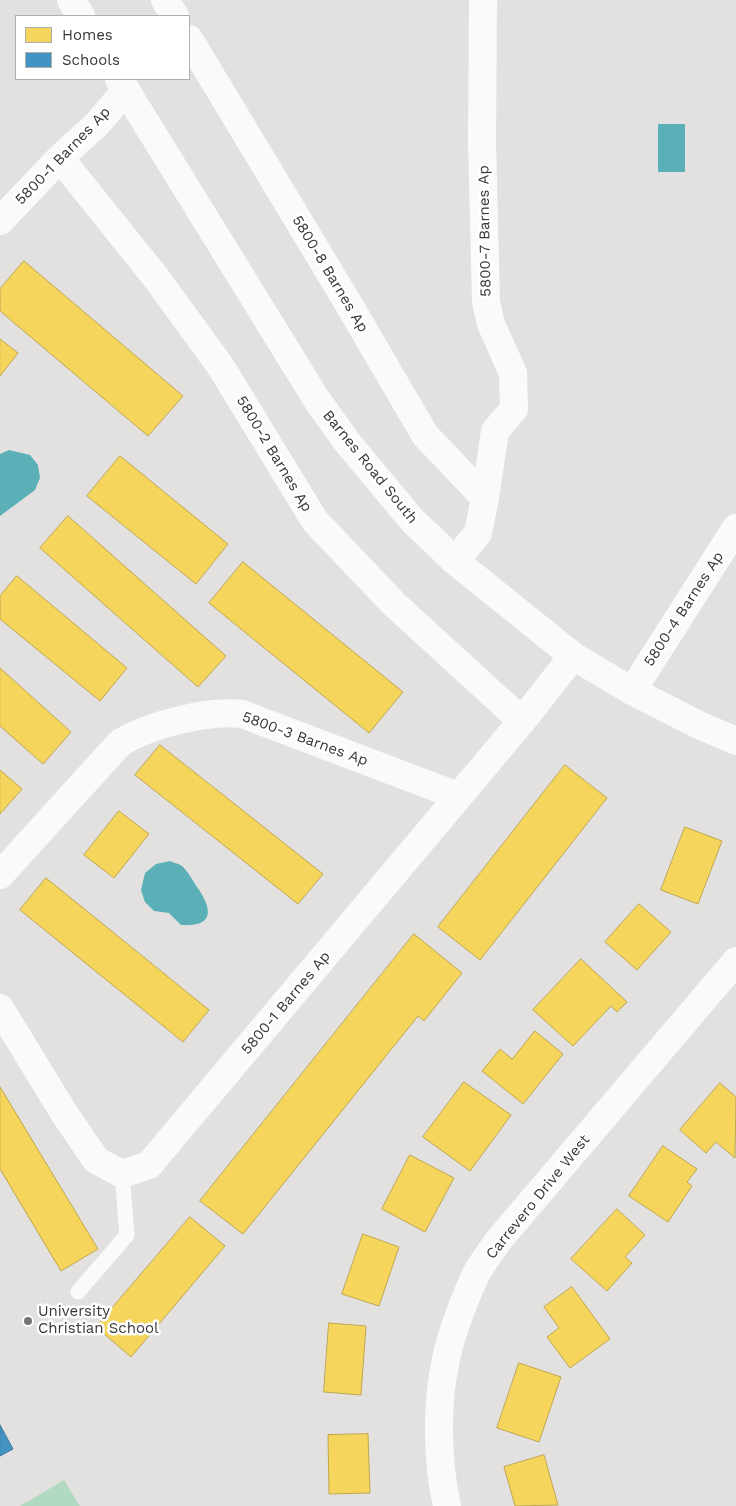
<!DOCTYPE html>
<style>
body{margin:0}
#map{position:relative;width:736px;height:1506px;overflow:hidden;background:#e3e1df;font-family:"Work Sans",sans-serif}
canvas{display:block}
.legend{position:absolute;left:15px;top:15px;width:175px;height:65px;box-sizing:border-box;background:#fff;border:1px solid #b0afaf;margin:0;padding:6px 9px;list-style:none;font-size:15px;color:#393836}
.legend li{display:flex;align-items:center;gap:10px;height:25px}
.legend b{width:25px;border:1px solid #b0afaf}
</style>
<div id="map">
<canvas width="736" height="1506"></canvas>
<ul class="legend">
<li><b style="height:14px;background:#f6d55c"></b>Homes</li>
<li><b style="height:14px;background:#4393c3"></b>Schools</li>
</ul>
</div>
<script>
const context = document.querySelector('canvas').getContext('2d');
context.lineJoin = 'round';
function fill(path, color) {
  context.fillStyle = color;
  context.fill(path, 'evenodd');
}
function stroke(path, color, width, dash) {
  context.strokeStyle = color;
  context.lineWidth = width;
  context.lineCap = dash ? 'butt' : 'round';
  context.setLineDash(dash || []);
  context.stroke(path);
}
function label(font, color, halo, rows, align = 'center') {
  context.font = font + ' "Work Sans",sans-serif';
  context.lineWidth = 5;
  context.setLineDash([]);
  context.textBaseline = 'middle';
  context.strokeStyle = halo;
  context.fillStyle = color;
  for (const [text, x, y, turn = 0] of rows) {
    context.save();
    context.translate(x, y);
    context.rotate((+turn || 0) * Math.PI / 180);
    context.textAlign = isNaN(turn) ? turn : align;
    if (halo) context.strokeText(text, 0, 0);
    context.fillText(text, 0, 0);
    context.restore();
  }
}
const green = new Path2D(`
 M64 1480 80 1506H20Z`);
const water = new Path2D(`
 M658 124H685V172H658Z
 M9 450 30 455 38 465 40 478 35 490 0 516V454Z
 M170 861C174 863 181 864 184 868 188 872 192 879 195 884 211 906 218 927 181 925L169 913 154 911 145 902 141 890 145 873 156 864Z`);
const homes = new Path2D(`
 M24 261 183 396 148 436 0 311V289Z
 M0 339 18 353 0 376Z
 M120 456 228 544 196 584 87 496Z
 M68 516 226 656 198 687 40 548Z
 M243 562 403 692 369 733 209 603Z
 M17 576 127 668 100 701 0 619V596Z
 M0 668 71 732 43 764 0 726Z
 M160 745 323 874 298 904 135 775Z
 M565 765 607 798 480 960 438 927Z
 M0 770 22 789 0 814Z
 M119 811 149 834 114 878 84 855Z
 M685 827 722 841 698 904 661 890Z
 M46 878 209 1010 183 1042 20 910Z
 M639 904 671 932 637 970 605 942Z
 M414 934 462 973 424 1021 418 1016 243 1234 200 1201Z
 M581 959 627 1002 617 1012 611 1006 573 1046 533 1010Z
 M535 1031 563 1054 523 1104 482 1071 500 1049 512 1059Z
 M464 1082 511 1115 470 1171 423 1137Z
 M720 1083 736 1097 735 1158 716 1142 706 1153 680 1130Z
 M0 1087 98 1249 61 1271 0 1169Z
 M663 1146 697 1169 687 1182 692 1186 668 1222 629 1196Z
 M410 1155 454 1178 425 1232 382 1209Z
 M617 1209 645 1235 625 1257 632 1263 607 1291 571 1259Z
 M190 1217 225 1246 131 1357 96 1327Z
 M363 1234 399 1247 379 1306 342 1294Z
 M572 1287 610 1339 570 1368 547 1337 559 1328 544 1307Z
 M329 1323 366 1326 361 1395 324 1392Z
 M519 1363 561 1377 539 1442 497 1428Z
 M368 1434 370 1493 329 1494 328 1435Z
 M544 1455 558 1505 515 1506 504 1467Z`);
const schools = new Path2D(`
 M0 1425 13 1449 0 1456Z`);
const service = new Path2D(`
 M78 1292 127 1235 122 1174`);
const minor = new Path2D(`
 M165 0 175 16
 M189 39 348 303 425 435 485 498
 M60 158 157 279 221 367 315 521 394 604 522 721
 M0 221 60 158 97 124 126 90
 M455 561 478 533 485 498 495 431 514 409 513 373 491 324 486 302 482 142 483 0
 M632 691 736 528
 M0 875 120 743C149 725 207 710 242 714L458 796
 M0 1008 64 1113 96 1160 122 1174 149 1165 522 721 573 656
 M447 1506C437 1461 436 1404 446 1359 452 1330 463 1303 475 1276 481 1264 490 1253 498 1241L736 961`);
const tertiary = new Path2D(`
 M71 0 81 16
 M119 79 317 400 347 442 412 520 455 561 573 656 632 691 699 725 736 741`);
const markers = [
 [28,1321,5,"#747371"]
];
const streetNames = [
 ["5800-1 Barnes Ap",63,156,-46],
 ["5800-7 Barnes Ap",485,231,-91],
 ["5800-8 Barnes Ap",330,274,59],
 ["5800-2 Barnes Ap",274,454,59],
 ["Barnes Road South",370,467,51],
 ["5800-4 Barnes Ap",684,609,-57],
 ["5800-3 Barnes Ap",305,739,20],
 ["5800-1 Barnes Ap",286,1003,-50],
 ["Carrevero Drive West",538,1197,-51]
];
const poiNames = [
 ["University",38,1312],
 ["Christian School",38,1329]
];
fill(green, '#b2d9c1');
fill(water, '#5ab0b6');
fill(homes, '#f6d55c');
stroke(homes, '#bda651', 1);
fill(schools, '#4393c3');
stroke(schools, '#407899', 1);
stroke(service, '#fbfafa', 15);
stroke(minor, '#fbfafa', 28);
stroke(tertiary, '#fbfafa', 28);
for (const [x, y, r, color] of markers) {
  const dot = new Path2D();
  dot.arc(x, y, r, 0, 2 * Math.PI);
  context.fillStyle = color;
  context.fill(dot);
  stroke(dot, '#fff', 2);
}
label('15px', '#393836', '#fff', streetNames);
label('15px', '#393836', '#fff', poiNames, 'left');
</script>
